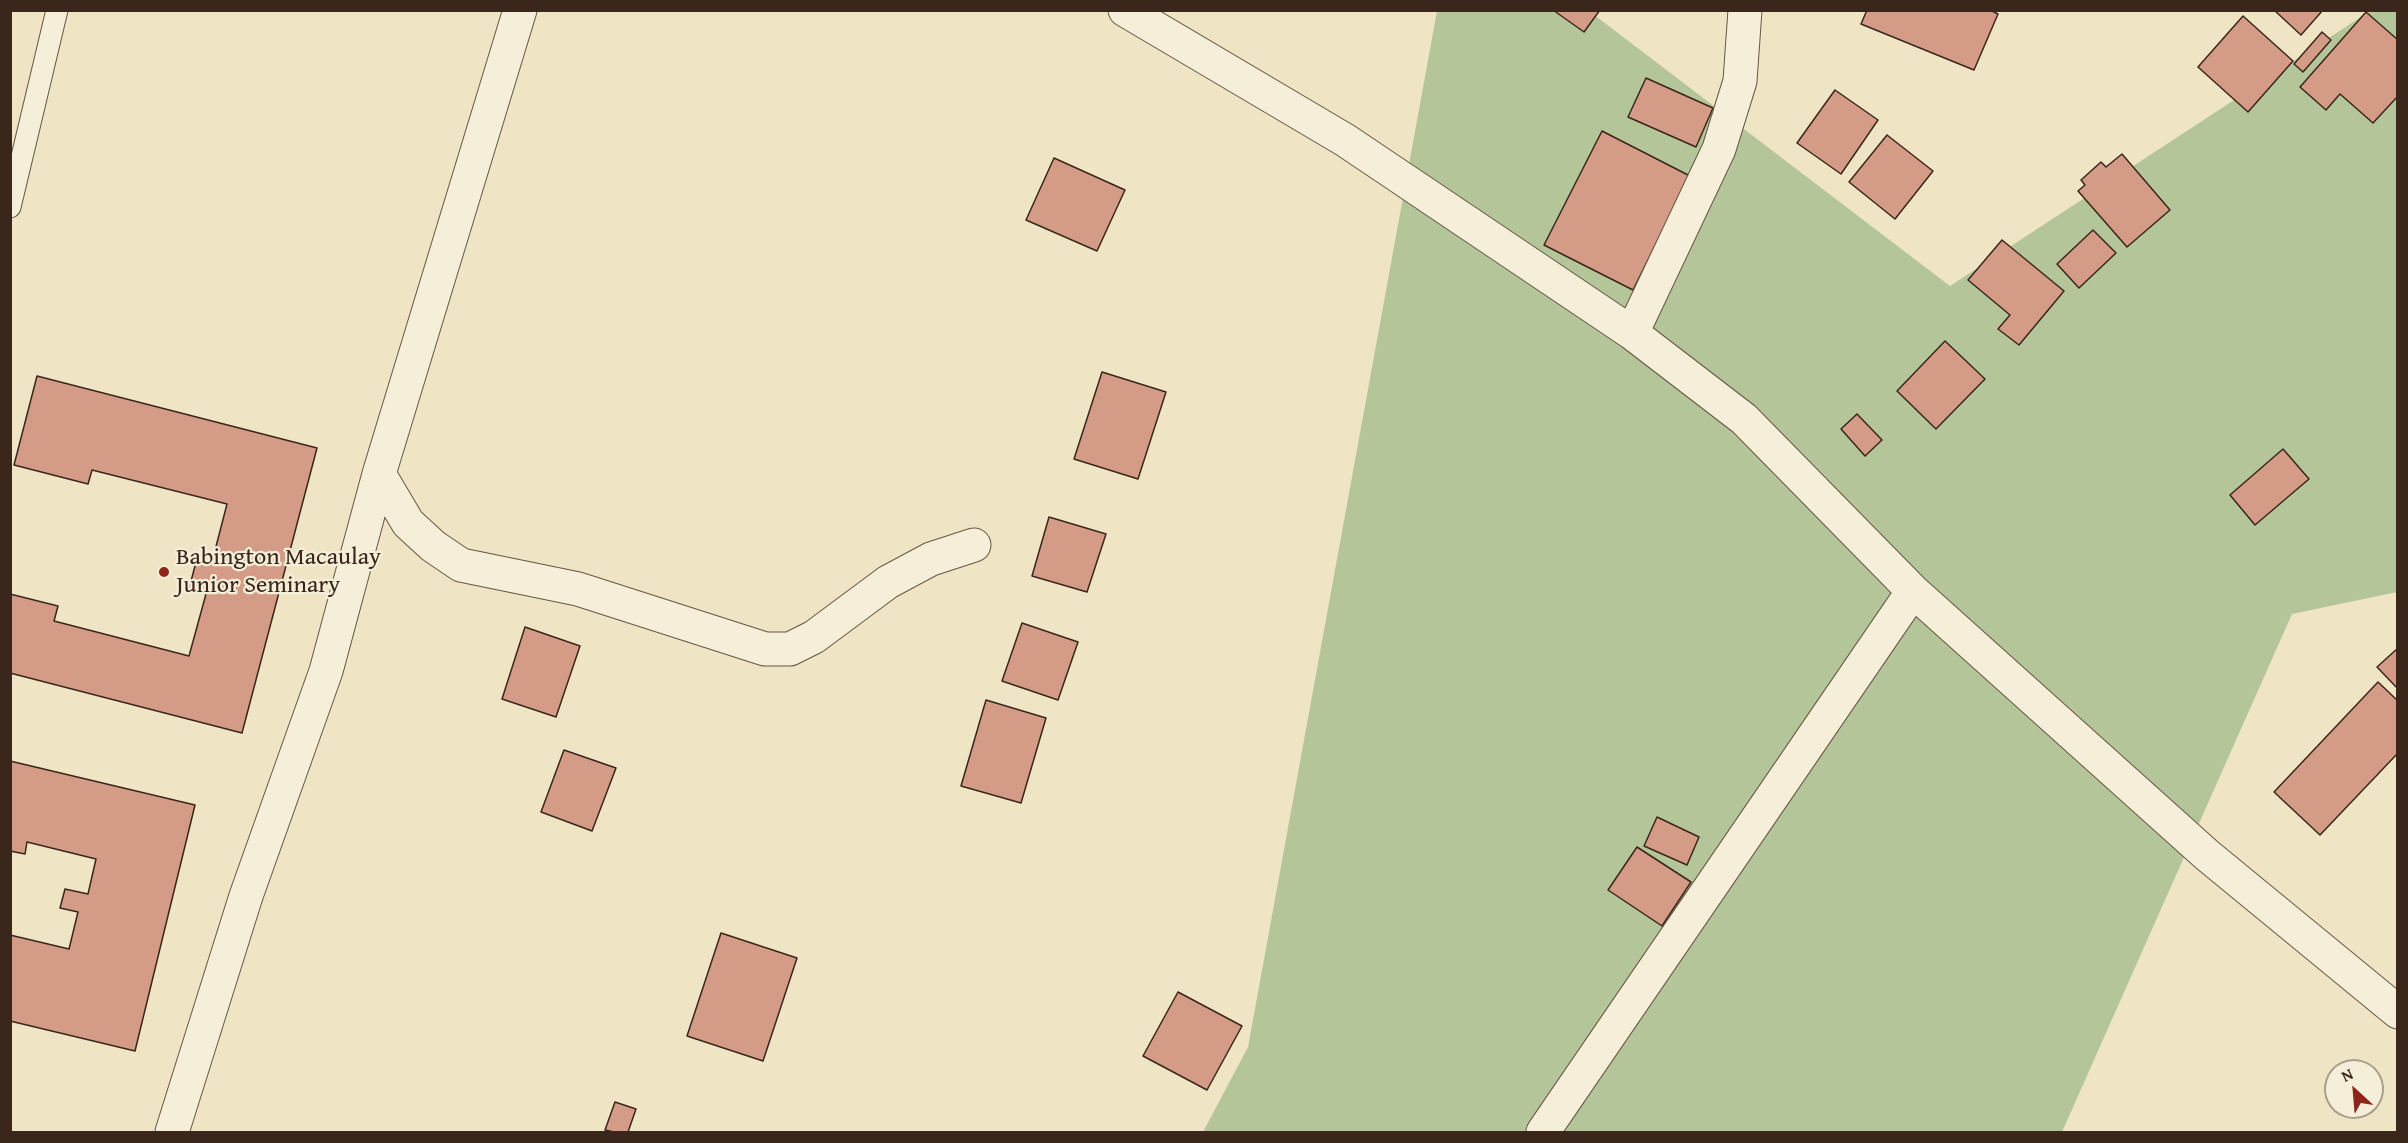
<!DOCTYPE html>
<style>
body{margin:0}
#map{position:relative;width:2408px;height:1143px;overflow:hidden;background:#efe5c4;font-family:"Gentium Book Plus",serif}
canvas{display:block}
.frame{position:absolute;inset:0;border:12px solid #3a261b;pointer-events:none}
.north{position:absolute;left:2324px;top:1059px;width:60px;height:60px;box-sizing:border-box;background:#f5eed9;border:2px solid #aa9e8d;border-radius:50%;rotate:334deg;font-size:16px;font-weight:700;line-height:24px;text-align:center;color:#3a261b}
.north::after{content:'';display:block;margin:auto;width:21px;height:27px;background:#8f2418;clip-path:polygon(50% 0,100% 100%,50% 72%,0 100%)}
</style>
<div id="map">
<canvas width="2408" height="1143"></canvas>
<div class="frame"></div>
<div class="north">N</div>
</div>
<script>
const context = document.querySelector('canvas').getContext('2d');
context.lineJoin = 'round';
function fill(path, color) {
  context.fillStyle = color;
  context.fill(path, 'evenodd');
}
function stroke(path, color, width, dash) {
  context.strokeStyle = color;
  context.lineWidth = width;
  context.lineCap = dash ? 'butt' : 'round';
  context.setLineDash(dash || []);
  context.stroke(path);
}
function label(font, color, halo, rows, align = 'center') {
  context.font = font + ' "Gentium Book Plus",serif';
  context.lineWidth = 4.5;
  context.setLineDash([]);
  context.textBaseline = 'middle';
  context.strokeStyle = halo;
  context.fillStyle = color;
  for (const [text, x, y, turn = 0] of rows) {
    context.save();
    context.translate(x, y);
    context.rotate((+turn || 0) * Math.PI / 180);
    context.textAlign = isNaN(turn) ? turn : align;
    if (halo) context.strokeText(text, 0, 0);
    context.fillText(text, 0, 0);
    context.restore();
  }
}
const green = new Path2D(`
 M1437 11H1589L1950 286 2370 11H2397V592L2292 614 2062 1132H1203L1248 1047Z`);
const building = new Path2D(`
 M1553 10H1600L1584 32Z
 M1867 10H1990L1998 14 1974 70 1861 24Z
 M2274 10H2323L2301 35Z
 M2366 12 2398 40V96L2373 123 2340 94 2326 110 2300 87Z
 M2243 16 2293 61 2248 112 2198 67Z
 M2322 32 2331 40 2303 72 2294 64Z
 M1646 78 1713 108 1696 147 1628 117Z
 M1835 90 1878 120 1841 174 1797 143Z
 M1602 131 1690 176 1633 290 1544 245Z
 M1887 135 1933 171 1895 219 1849 182Z
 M2122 154 2170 210 2127 247 2078 191 2085 185 2081 180 2101 162 2106 167Z
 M1054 158 1125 190 1097 251 1026 220Z
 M2093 230 2116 253 2079 288 2057 264Z
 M2002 240 2064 291 2019 345 1998 329 2010 315 1968 280Z
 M1945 341 1985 379 1936 429 1897 391Z
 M1102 372 1166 392 1138 479 1074 459Z
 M37 376 317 448 242 733 10 673V594L58 606 54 621 189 656 206 594 189 589 197 558 212 562 227 504 92 470 88 484 14 465Z
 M1857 414 1882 440 1865 456 1841 429Z
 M2283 449 2309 479 2255 525 2230 495Z
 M1049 517 1106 534 1087 592 1032 576Z
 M1022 623 1078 642 1058 700 1002 681Z
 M525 627 580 646 556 717 502 699Z
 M2398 648V689L2377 667Z
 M2378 682 2398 701V753L2320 835 2274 792Z
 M986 700 1046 718 1021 803 961 786Z
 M564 750 616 768 592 831 541 812Z
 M10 761 195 805 135 1051 10 1021V935L69 949 78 912 60 908 65 889 88 894 96 859 27 842 25 854 10 851Z
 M1657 817 1699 837 1687 865 1644 846Z
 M1637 847 1691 882 1662 926 1608 890Z
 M721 933 797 958 763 1061 687 1036Z
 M1178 992 1242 1026 1207 1090 1143 1056Z
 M615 1102 636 1109 628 1132H614L605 1130Z`);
const lane = new Path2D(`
 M10 207 57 10`);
const street = new Path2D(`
 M1125 10 1345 140 1632 333 1744 419 1913 591 2207 855 2398 1012
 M1632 333 1719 149 1740 81 1745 10
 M379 474 408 523 433 546 461 565 578 589 765 649H790L814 637 888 582 931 559 974 545
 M172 1132 246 896 326 671 379 474 520 10
 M1543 1132 1913 591`);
const markers = [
 [164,572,6,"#8f2418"]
];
const poiNames = [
 ["Babington Macaulay",176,558],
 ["Junior Seminary",176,586]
];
fill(green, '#b4c699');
fill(building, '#d49c87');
stroke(building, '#3a261b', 1.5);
stroke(lane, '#675645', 23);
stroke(street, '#675645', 35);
stroke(lane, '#f5eed9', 21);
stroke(street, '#f5eed9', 33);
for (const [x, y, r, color] of markers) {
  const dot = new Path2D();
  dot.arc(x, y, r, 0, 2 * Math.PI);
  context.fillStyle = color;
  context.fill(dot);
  stroke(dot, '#f5eed9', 2);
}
label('24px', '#3a261b', '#f5eed9', poiNames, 'left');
</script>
